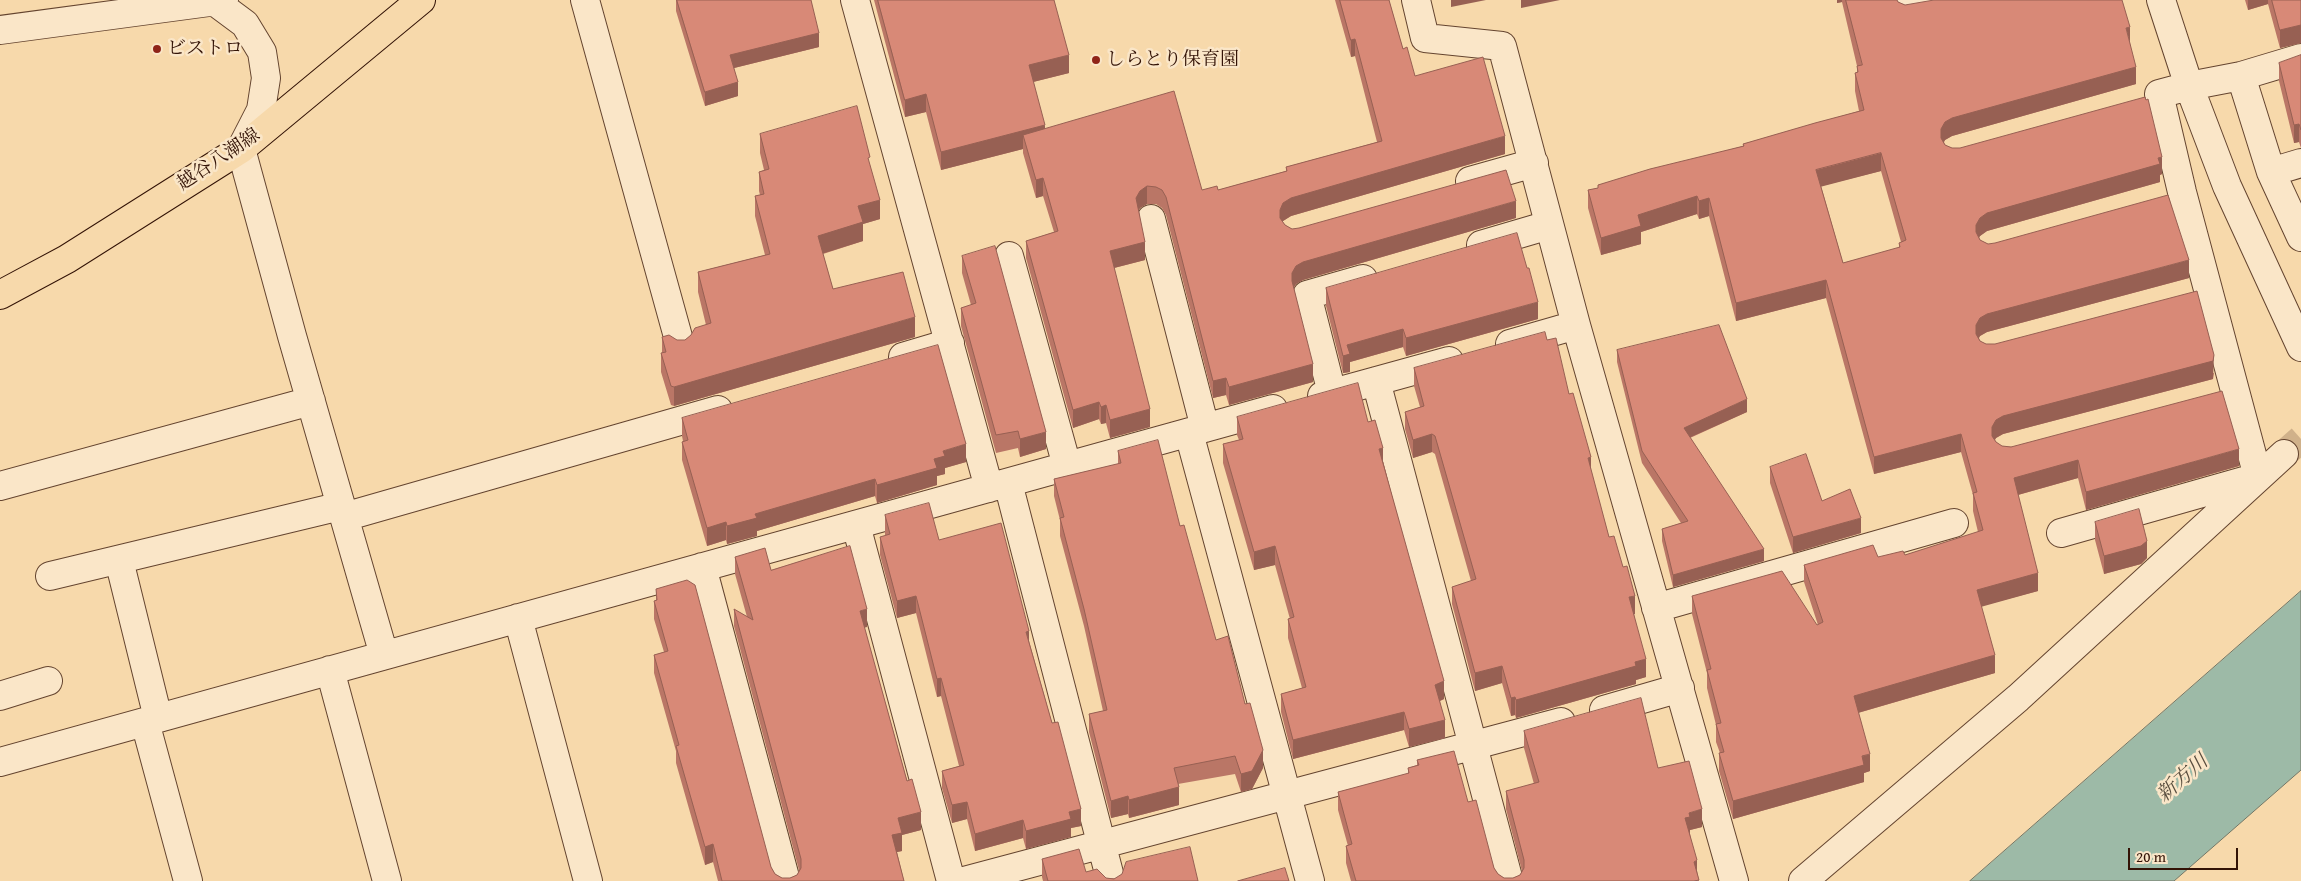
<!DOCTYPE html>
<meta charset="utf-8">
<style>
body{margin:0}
#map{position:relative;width:2301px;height:881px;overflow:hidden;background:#f7d9ab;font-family:"Gentium Book Plus",serif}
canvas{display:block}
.scale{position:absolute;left:2128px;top:848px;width:110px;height:22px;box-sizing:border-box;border:2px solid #331306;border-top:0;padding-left:6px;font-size:15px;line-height:18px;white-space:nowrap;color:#331306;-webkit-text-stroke:4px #fae6c8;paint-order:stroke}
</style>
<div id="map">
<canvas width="2301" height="881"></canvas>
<div class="scale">20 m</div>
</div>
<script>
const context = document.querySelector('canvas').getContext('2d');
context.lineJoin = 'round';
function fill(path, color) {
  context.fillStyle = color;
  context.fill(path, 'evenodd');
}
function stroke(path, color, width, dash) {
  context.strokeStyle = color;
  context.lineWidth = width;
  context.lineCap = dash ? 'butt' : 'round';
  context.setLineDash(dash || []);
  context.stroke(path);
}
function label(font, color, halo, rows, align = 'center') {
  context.font = font + ' "Gentium Book Plus","Noto Serif JP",serif';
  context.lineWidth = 5;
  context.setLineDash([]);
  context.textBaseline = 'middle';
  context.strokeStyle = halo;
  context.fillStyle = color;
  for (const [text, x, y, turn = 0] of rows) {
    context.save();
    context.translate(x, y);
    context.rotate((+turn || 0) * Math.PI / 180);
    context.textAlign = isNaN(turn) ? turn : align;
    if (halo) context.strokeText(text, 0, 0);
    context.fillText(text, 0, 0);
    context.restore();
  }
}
const water = new Path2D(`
 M2301 591V770L2174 881H1970Z`);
const minorTunnel = new Path2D(`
 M2284 454 2301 439`);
const minor = new Path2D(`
 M585 0 680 344
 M855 0 989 488
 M1416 0 1425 38 1502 46 1576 325 1734 881
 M1907 0 1909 8 1943 0
 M2161 0 2189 86 2227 186 2301 347
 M214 1 245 24 262 52 266 78 261 110 241 149 292 336 384 655
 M0 30 224 0
 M2241 76 2301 58
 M2271 172 2301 163
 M1470 181 1534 163
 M1151 219 1205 428
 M1481 245 1549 225
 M1009 256 1067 466
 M1510 344 1576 325
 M903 357 950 343
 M1376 381 1509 881
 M1332 393 1307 295 1363 279
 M1322 396 1449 361
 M1189 433 1310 881
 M1008 483 1111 881
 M0 486 311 401
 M344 517 718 410
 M856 525 951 881
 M2061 533 2258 477 2182 192 2159 94 2189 86 2241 76 2271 172 2301 237
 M119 560 158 718
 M702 567 786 881
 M50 576 341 506
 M1656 608 1954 523
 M518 618 588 881
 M330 670 387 881
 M0 696 48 681
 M1604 710 1680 688
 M145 722 188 881
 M0 762 1273 409
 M964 881 1561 722
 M1803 881 2018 698 2284 454`);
const major = new Path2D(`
 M0 295 67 259 241 149 421 0`);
const wall = new Path2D(`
 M676 0H811L819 47 734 68 738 96 705 106 676 11Z
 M874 0H1054L1069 73 1033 82 1045 129 1202 190H1218L1286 171V167L1377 142 1355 56 1351 57 1335 0H1389L1403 49 1415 76 1505 154 1291 216 1283 221V222L1285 225 1292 229 1516 218 1303 280 1296 284 1294 288 1313 382 1229 405 1226 395 1213 398 1166 215 1162 208 1156 204H1147L1140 208 1139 210 1145 260 1114 268 1150 427 1110 438 1106 423 1101 424 1099 419 1073 428 1026 258V241L1054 232 1043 196 1036 198 1023 153V149L941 170 926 112 905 117Z
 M1837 0H1897L1898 2 1905 5 2130 43 2136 84 1952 136 1945 140 1944 142 1945 145 1952 148 2162 174 2160 175V182L1987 231 1980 236 1979 237 1980 240 1988 244 2189 278 1987 332 1980 336 1979 338 1980 341 1986 344 2214 373 2213 379 2003 434 1996 438 1995 440 1996 442 2002 446 2239 466 2086 510 2078 478 2018 495 2038 591 1981 606 1995 673 1858 713 1870 771 1864 773V782L1733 819 1719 771V753H1720L1716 742V725L1707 688V673L1692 614V596L1817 625H1818L1804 582V565L1905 555 1978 532 1973 511V495L1961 452 1874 474 1826 298 1736 321 1709 216 1699 219 1697 214 1641 232V244L1601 255 1588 208V190L1598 188V185L1743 146V144L1859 111 1855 91V73H1857V66L1842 2 1837 3ZM1881 171 1901 242 1899 243V248L1843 263 1821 186Z
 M2245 0H2301V43L2280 48 2268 4 2248 10Z
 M2301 55V148L2299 142 2294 143 2279 81V63Z
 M760 134 870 165 880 219 863 224V241L823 254 833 289 915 337 674 406 671 405 661 372V353H662V337L677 340H685L706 325 698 292V272L765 255 755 216V196L760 195 759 191V172L764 170 760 153Z
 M962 256 1046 449 1020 457 1018 448 996 453 961 326V308L971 305 962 273Z
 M1326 288 1538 319 1406 356 1403 347 1350 362V372L1343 373 1326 306Z
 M1547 340 1569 394 1591 471 1609 537 1635 614H1634L1646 677 1636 680V684L1516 718 1515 715 1511 716 1502 683 1475 691 1452 604V587L1471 581 1435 454 1432 452 1413 458 1405 429V412L1420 407 1414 386V368Z
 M1617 350 1747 412 1690 438 1764 561 1673 587 1662 541V529L1681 523 1642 463 1617 362Z
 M1237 417 1368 422 1383 461 1444 699 1440 701 1445 738 1409 747 1404 730 1293 759 1281 712V694L1302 688 1288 638V619H1290L1275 565 1254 570 1223 463V444L1239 440 1237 435Z
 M682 418 966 462 945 468V474L937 476V485L877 503 875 496 757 531V536L727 544 726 540 707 546 682 460V442L683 441 682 436Z
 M1118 451 1180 526 1216 640 1245 704 1263 768 1252 789 1241 792 1235 774 1178 784 1179 805 1129 818 1128 814 1111 818 1089 732V714L1103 711 1084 626 1060 536V520L1054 496V479L1118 464Z
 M1770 467 1861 533 1793 553 1770 483Z
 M885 515 939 540 1029 641 1081 826 1071 828V837L1026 849 1023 838 975 851 967 819 952 823 942 788V771L959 766 941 696 937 697 916 613 897 618 880 555V537L885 536Z
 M2095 522 2147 558 2141 564 2104 574 2095 540Z
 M735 557 771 570 867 627H864L921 830 902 835V851L897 852 904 881H718L713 862 705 865 676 763V751L654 673V655L664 652 654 619V601H656V589L771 867 775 874 782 878H790L797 875 799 870 734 626V609L747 617 735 574Z
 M1524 731 1658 768 1702 827 1690 830V834L1699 881H1351L1346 863V846H1348L1338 810V792L1408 774V768L1417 765V760L1468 802 1494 868 1498 874 1504 878H1513L1520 875 1522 871 1506 809V791L1534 784 1524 748Z
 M1042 859 1106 878 1198 881H1043L1042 877Z`);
const shadedWall = new Path2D(`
 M1451 0H1486L1451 7Z
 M1521 0H1560L1521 8Z
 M1837 0H1842V2L1837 3Z
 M2248 0H2268V4L2248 10Z
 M2301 25V43L2280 48V30Z
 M2130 27V44L2126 28Z
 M819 33V47L730 69V55Z
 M1355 39V56L1351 57V40Z
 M1069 55V73L1029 83V65Z
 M2136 67V84L1952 136 1945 140 1941 147V129L1945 122 1952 118Z
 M738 82V96L705 106V92Z
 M926 94V112L905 117V100Z
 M2299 124V142L2294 143V125Z
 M1045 125V143L1023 135V149L941 170V152Z
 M1505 136V154L1291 216 1283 221 1280 228V210L1283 203 1291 198Z
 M1881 153V171L1816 188V170Z
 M2162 157V174L2160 175V182L1987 231 1980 236 1976 243V225L1980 218 1987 213Z
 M1043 178V196L1036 198V180Z
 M1147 186V204L1140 208 1136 215V198L1140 191Z
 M1697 196V214L1641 232V244L1601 255V238L1638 215Z
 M1709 198V216L1699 219V201Z
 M880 200V219L863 224V241L818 255V236L858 206Z
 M1516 201V218L1303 280 1296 284 1292 290V273L1296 266 1303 262Z
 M1145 242V260L1110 269V251Z
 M2189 260V278L1987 332 1980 336 1976 342V325L1980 318 1987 314Z
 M1826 280V298L1736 321V303Z
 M1538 302V319L1406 356V338Z
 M915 317V337L674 406V387Z
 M1403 329V347L1350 362V372L1343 373V356L1347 345Z
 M2214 355 2213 379 2003 434 1996 438 1992 444V427L1996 420 2003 416Z
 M1313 364V382L1229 405V387Z
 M1226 378V395L1213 398V381Z
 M1747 399V412L1684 440V428Z
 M1099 402V419L1073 428V410Z
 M1106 405V423L1101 424V407Z
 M1150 409V427L1110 438V420Z
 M1046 432V449L1020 457V439Z
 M1432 434V452L1413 458V440Z
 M1961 434V452L1874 474V457Z
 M966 444V462L945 468V474L937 476V485L877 503V485L934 459 943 451Z
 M1383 448V466L1379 449Z
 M2239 449V466L2086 510V492Z
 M1591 457V475L1588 458Z
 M2078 460V478L2014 496V478Z
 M875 479V496L757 531V536L727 544V526L755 514Z
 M1861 518V533L1793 553V537Z
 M726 522V540L707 546V528Z
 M2147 541V558L2141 564 2104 574V556Z
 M1275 546V565L1254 570V552Z
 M1764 549V561L1673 587V575Z
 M2038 573V591L1977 608V590Z
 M916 596V613L897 618V601Z
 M1635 596V614L1629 615V597Z
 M867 609V627L860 629V611Z
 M1029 631V649L1026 632Z
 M1995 655V673L1854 714V696Z
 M1646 659V677L1636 680V684L1516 718V700L1635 662Z
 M1502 666V683L1475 691V673Z
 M941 678V696L937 697V679Z
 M1444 681V699L1435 703V685Z
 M1515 697V715L1511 716V698Z
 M1404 712V730L1293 759V740Z
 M1445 720V738L1409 747V729Z
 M1263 750V768L1252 789 1241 792V774Z
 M1870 754V771L1864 773V782L1733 819V801Z
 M1179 787V805L1129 818V800Z
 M1128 796V814L1111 818V801Z
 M967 802V819L952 823V805Z
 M1081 809V826L1071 828V837L1026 849V831L1069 812Z
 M1702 809V827L1690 830V834L1685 836V818L1689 813Z
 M921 812V830L902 835V851L892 853V835L898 818Z
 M1023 820V838L975 851V834Z
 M713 844V862L705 865V847Z
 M1697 860V878L1694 862Z`);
const building = new Path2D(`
 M677 0H811L819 33 730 55 738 82 705 92Z
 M878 0H1054L1069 55 1029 65 1045 125 941 152 926 94 905 100Z
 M1340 0H1389L1403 49 1407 47 1415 76 1483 57 1505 136 1291 198 1283 203 1280 210V218L1285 225 1292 229 1299 228 1506 170 1516 201 1303 262 1296 266 1292 273V281L1313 364 1229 387 1226 378 1213 381 1166 197 1162 190 1156 187 1147 186 1140 191 1136 198 1145 242 1110 251 1150 409 1110 420 1106 405 1101 407 1099 402 1073 410 1026 241 1058 231 1043 178 1036 180 1023 135 1174 91 1202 190 1217 186 1218 190 1287 171 1286 167 1382 141 1355 39 1351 40Z
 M1846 0H1897L1898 2 1905 5 1934 0H2122L2130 27 2126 28 2136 67 1952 118 1945 122 1941 129V138L1945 145 1952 148H1960L2145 97 2146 100 2148 99 2162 157 2158 158 2160 164 1987 213 1980 218 1976 225V232L1980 240 1988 244 1995 243 2168 195 2189 260 1987 314 1980 318 1976 325V334L1980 341 1986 344H1995L2197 291 2214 355 2213 361 2003 416 1996 420 1992 427V436L1996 442 2002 446 2011 447 2222 391 2239 449 2086 492 2078 460 2014 478 2038 573 1977 590 1995 655 1854 696 1870 754 1862 756 1864 765 1733 801 1719 753 1724 752 1716 724 1721 723 1707 670 1711 669 1692 596 1782 571 1817 625 1823 622 1804 565 1873 545 1878 557 1903 551 1905 555 1983 530 1973 493 1977 492 1961 434 1874 457 1826 280 1736 303 1709 198 1699 201 1697 196 1638 215 1641 226 1601 238 1588 190 1598 188V185L1650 169 1744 146 1743 144 1815 123 1864 110 1855 73 1858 72 1857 66 1862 65ZM1881 153 1906 240 1899 243 1900 247 1843 263 1816 170Z
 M2272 0H2301V25L2280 30Z
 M2301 55V130L2299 124 2294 125 2279 63Z
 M857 106 870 157 868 158 880 200 858 206 863 222 818 236 833 289 903 272 915 317 674 387 671 386 661 353 666 352 662 337 669 335 677 340H685L691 335 695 328 711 323 698 272 770 254 755 196 764 194 759 172 769 169 760 134Z
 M1517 233 1527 268H1529L1538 302 1406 338 1403 329 1347 345 1350 354 1343 356 1326 288Z
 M995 246 1046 432 1020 439 1018 431 996 435 961 308 976 303 962 256Z
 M1719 325 1747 399 1684 428 1764 549 1673 575 1662 529 1688 521 1642 451 1617 350Z
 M1545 332 1547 340 1556 338 1569 394 1573 393 1591 457 1588 458 1609 537 1614 536 1623 567 1627 566 1635 596 1629 597 1646 659 1635 662 1636 666 1516 700 1515 697 1511 698 1502 666 1475 673 1452 587 1476 579 1435 436 1432 434 1413 440 1405 412 1424 406 1414 368Z
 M938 345 966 444 943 451 945 456 934 459 937 468 877 485 875 479 755 514 757 518 727 526 726 522 707 528 682 442 688 440 682 418Z
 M1358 383 1368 422 1375 420 1383 448 1379 449 1444 681 1435 685 1445 720 1409 729 1404 712 1293 740 1281 694 1306 687 1288 619 1294 617 1275 546 1254 552 1223 444 1243 439 1237 417Z
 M1158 440 1180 526 1184 525 1216 640 1228 636 1245 704 1250 703 1263 750 1252 771 1241 774 1235 756 1174 768 1179 787 1129 800 1128 796 1111 801 1089 714 1107 710 1084 609 1060 518 1064 517 1054 479 1121 463 1118 451Z
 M1806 454 1822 501 1850 489 1861 518 1793 537 1770 467Z
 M929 503 939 540 1001 523 1029 631 1026 632 1052 723 1058 722 1081 809 1069 812 1071 819 1026 831 1023 820 975 834 967 802 952 805 942 771 964 765 941 678 937 679 916 596 897 601 880 537 890 534 885 515Z
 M2139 509 2147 541 2141 546 2104 556 2095 522Z
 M850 546 867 609 860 611 907 781 912 779 921 812 898 818 902 833 892 835 904 881H722L713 844 705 847 676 746 679 745 654 655 668 651 654 601 657 600 656 589 687 580 695 585 771 867 775 874 782 878H790L797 875 801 868V859L734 609 753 620 735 557 765 548 771 570Z
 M1641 698 1658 768 1689 761 1702 809 1689 813 1690 817 1685 818 1697 860 1694 862 1699 880 1694 881H1356L1346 846 1352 844 1338 792 1409 773 1408 768 1419 765 1417 760 1454 751 1468 802 1476 800 1494 868 1498 874 1504 878H1513L1520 875 1524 868V860L1506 791 1539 782 1524 731Z
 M1190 847 1198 881H1048L1042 859 1079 849 1086 872 1097 869 1106 878 1114 879 1122 874 1126 862Z
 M1285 868 1289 881H1238Z`);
const markers = [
 [157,49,5,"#8f2418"],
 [1096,60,5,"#8f2418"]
];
const poiNames = [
 ["ビストロ",167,49],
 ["しらとり保育園",1106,60]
];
const streetNames = [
 ["越谷八潮線",219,160,-34]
];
const waterNames = [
 ["新方川",2183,779,-41]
];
fill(water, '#9dbaa7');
stroke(water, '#737767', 1);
stroke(minorTunnel, '#d0b18a', 28, [28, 14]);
stroke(minor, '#64442f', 30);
stroke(major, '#331306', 30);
stroke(minor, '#fae6c8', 28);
stroke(major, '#f7d9ab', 28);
fill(wall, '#ba7666');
fill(shadedWall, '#976053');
fill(building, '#d88977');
stroke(building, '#976053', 1);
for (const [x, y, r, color] of markers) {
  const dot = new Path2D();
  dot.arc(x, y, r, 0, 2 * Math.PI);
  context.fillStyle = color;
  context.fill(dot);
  stroke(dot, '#fae6c8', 2);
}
label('19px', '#331306', '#fae6c8', poiNames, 'left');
label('19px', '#331306', '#fae6c8', streetNames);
label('italic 20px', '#584d3e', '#fae6c8', waterNames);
</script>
